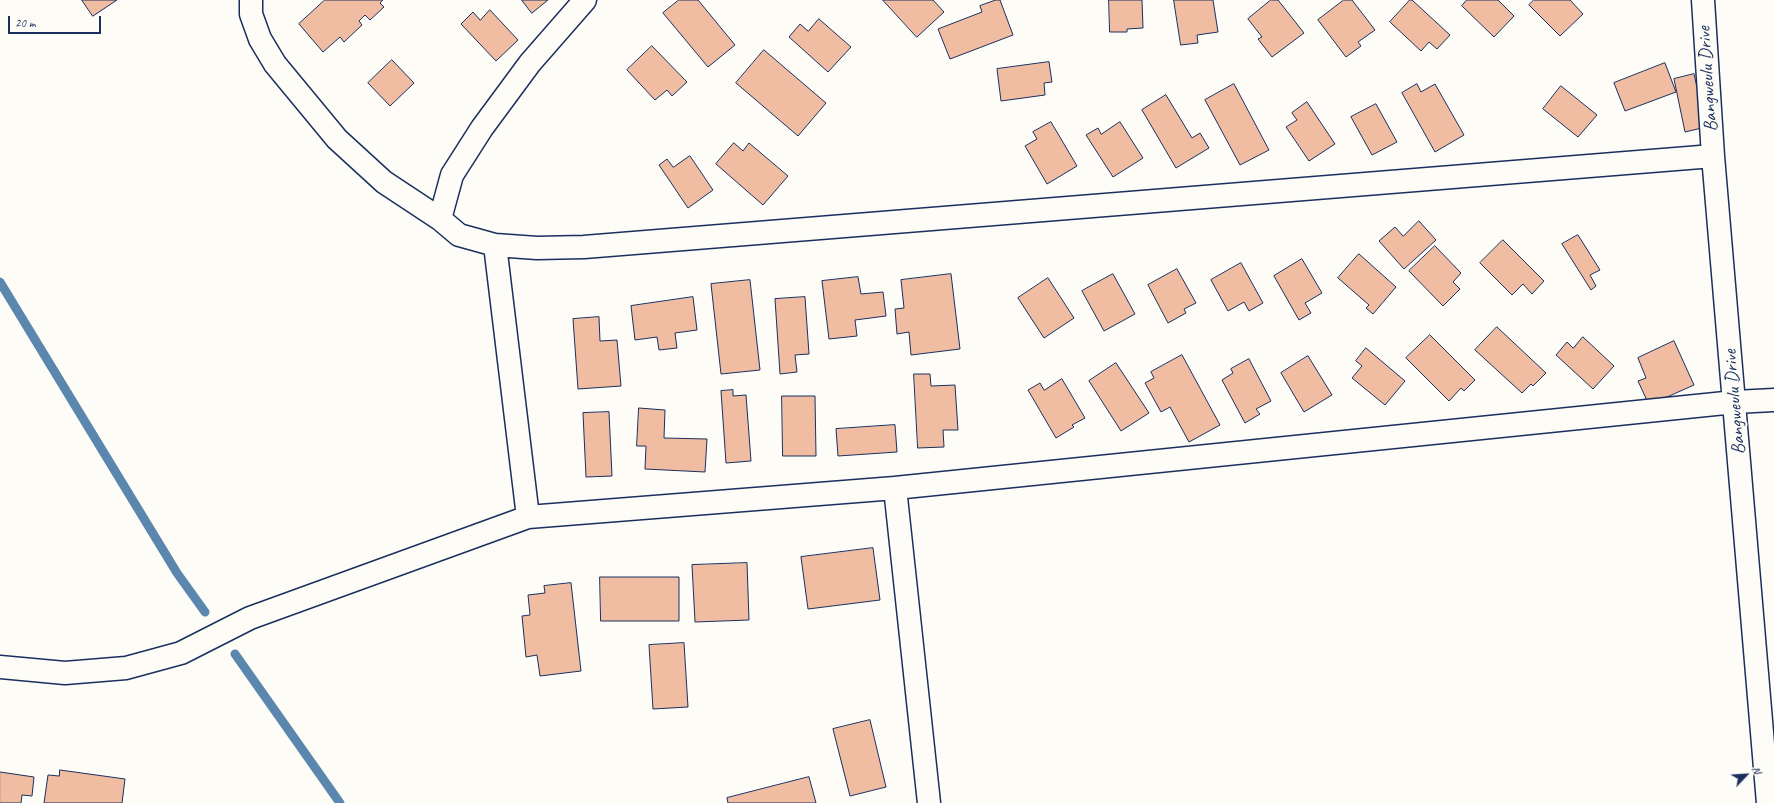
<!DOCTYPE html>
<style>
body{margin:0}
#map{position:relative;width:1774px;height:803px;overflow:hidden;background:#fdfcf7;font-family:Caveat,sans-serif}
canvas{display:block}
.north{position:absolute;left:1726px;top:755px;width:40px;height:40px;-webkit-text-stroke:3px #fdfcf7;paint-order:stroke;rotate:65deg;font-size:11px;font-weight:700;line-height:16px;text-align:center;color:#1b2f5e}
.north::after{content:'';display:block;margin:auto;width:14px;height:18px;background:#1b2f5e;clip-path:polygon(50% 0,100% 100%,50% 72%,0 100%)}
.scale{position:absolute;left:8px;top:16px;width:93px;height:18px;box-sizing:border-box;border:2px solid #1b2f5e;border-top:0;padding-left:5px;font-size:12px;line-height:14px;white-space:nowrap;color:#1b2f5e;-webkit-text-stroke:3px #fdfcf7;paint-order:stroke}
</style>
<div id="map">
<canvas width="1774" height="803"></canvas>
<div class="north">N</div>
<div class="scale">20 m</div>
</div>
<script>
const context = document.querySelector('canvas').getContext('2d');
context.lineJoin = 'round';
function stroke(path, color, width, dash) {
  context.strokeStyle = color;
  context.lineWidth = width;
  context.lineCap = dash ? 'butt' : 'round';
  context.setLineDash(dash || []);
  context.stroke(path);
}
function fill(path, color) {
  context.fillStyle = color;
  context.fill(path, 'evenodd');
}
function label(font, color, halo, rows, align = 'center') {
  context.font = font + ' Caveat,sans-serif';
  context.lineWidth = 4;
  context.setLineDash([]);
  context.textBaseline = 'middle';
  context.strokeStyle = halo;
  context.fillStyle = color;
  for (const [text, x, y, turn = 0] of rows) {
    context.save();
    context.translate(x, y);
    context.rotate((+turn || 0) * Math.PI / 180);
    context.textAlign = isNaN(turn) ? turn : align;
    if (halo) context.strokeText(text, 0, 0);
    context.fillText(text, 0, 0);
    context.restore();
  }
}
const stream = new Path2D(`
 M0 282 177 573 205 612
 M235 654 340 803`);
const building = new Path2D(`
 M82 0H117L93 16Z
 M325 0H383L380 3 384 7 370 20 365 15 359 21 362 25 344 42 340 37 323 52 299 24Z
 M522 0H548L532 13Z
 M679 0H698L735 45 708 67 663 13Z
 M883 0H933L944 12 917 37Z
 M996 0H1000L1013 35 950 59 938 29 982 12 980 6Z
 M1109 0H1142L1143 28 1127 29V32H1110Z
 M1174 0H1213L1218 32 1197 35 1198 43 1181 45Z
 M1271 0H1278L1304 33 1272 57 1258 39 1262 37 1248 19Z
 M1344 0H1352L1375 30 1358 42 1361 46 1346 57 1318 20Z
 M1410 0H1412L1450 35 1437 49 1429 42 1421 51 1390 22Z
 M1467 0H1498L1514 16 1494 37 1462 6Z
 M1534 0H1570L1583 14 1560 36 1529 5Z
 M490 10 518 40 496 61 461 24 473 12 480 20Z
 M819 19 851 47 828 72 789 37 800 24 808 31Z
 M652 46 687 82 672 96 667 90 655 100 627 70Z
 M764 50 826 103 798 136 736 83Z
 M392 60 414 83 390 106 368 83Z
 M1049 62 1052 82 1044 83 1045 95 1001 101 997 69Z
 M1665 63 1676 92 1625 111 1614 83Z
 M1694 74 1706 127 1685 132 1674 79Z
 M1234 84 1269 150 1240 165 1205 100Z
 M1417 84 1421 92 1435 84 1464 135 1435 152 1402 93Z
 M1561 86 1597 115 1578 137 1543 109Z
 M1166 95 1192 138 1200 133 1209 148 1176 168 1142 110Z
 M1307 102 1335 144 1309 161 1286 127 1297 120 1292 113Z
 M1376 104 1397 142 1372 155 1351 117Z
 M1051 122 1077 166 1047 184 1025 146 1037 139 1033 132Z
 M1120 122 1143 158 1113 177 1086 135 1098 128 1101 134Z
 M734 143 743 151 749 143 788 176 763 205 716 164Z
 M690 156 713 190 688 208 659 165 667 159 673 167Z
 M1419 221 1436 240 1404 269 1379 241 1395 227 1403 236Z
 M1578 235 1600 270 1590 275 1596 286 1591 290 1562 244Z
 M1503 240 1544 281 1532 294 1523 284 1512 295 1480 263Z
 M1435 246 1461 273 1453 282 1460 289 1443 306 1409 271Z
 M1359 254 1396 287 1373 314 1366 308 1369 305 1338 278Z
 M1302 259 1322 293 1305 303 1311 313 1299 320 1274 276Z
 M1241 263 1263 303 1249 311 1244 302 1228 311 1211 280Z
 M1177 269 1196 303 1184 309 1186 313 1168 323 1148 285Z
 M951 274 960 349 911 355 909 332 897 334 895 309 904 308 901 280Z
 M1113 274 1135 314 1104 331 1082 291Z
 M858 277 861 294 883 292 886 316 855 320 857 336 829 339 822 281Z
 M1048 278 1074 318 1044 338 1018 298Z
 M750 280 760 370 721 374 711 284Z
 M693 297 697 330 675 333 677 348 659 350 657 337 635 340 631 306Z
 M805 297 809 354 795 355 797 372 780 374 775 299Z
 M599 317 600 341 617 340 621 386 578 389 573 319Z
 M1497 327 1546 373 1533 386 1531 384 1522 393 1475 350Z
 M1430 335 1475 380 1464 391 1461 388 1449 401 1406 358Z
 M1583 337 1614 366 1593 389 1556 355 1567 342 1573 348Z
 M1674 341 1694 385 1649 405 1638 381 1646 378 1638 358Z
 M1366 348 1405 381 1385 405 1352 378 1362 366 1356 361Z
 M1182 355 1220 425 1189 442 1170 407 1161 412 1145 383 1154 378 1151 372Z
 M1308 356 1332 395 1304 412 1281 373Z
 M1249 359 1271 401 1256 409 1260 414 1245 423 1222 380 1233 373 1231 369Z
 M1116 363 1149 413 1121 431 1089 381Z
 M914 374H930L931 386 955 385 958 430H943L944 447 918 448Z
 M1062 379 1085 418 1072 425 1074 427 1056 438 1028 390 1040 383 1044 390Z
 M733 390V396L746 395 751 461 726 463 721 391Z
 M782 396H815L816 456H783Z
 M639 408 665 410 664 438 707 439 705 472 645 469 646 446H637Z
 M609 412 612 476 586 477 583 413Z
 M895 425 897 452 838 456 836 429Z
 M873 548 880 600 808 609 801 557Z
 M747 563 749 620 695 622 692 565Z
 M600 577H679V621H601Z
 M571 583 581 671 540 676 537 655 526 657 522 616 530 615 528 595 545 593 544 586Z
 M684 643 688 707 653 709 649 645Z
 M870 720 886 787 850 796 833 729Z
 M60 770 125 779 122 803H44L48 775 59 776Z
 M0 772 34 777 32 796 22 795 21 803H0Z
 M809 777 816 803H728L727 798Z`);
const minor = new Path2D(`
 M251 0V14L260 39 275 64 337 139 384 182 440 219 459 235 495 245 537 248 584 247 1713 156
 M1703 0 1713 156 1768 803
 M440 219 452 175 482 128 530 63 585 0
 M495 245 528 517 895 488 1735 402 1774 400
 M895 488 929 803
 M0 667 65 673 126 668 181 653 250 618 528 517`);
const streetNames = [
 ["Bangweulu Drive",1708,79,-94],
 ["Bangweulu Drive",1735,402,-95]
];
stroke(stream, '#5b87af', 9);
fill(building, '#f0bda2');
stroke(building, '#1b2f5e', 1);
stroke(minor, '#1b2f5e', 25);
stroke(minor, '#fdfcf7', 22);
label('19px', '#1b2f5e', '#fdfcf7', streetNames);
</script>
